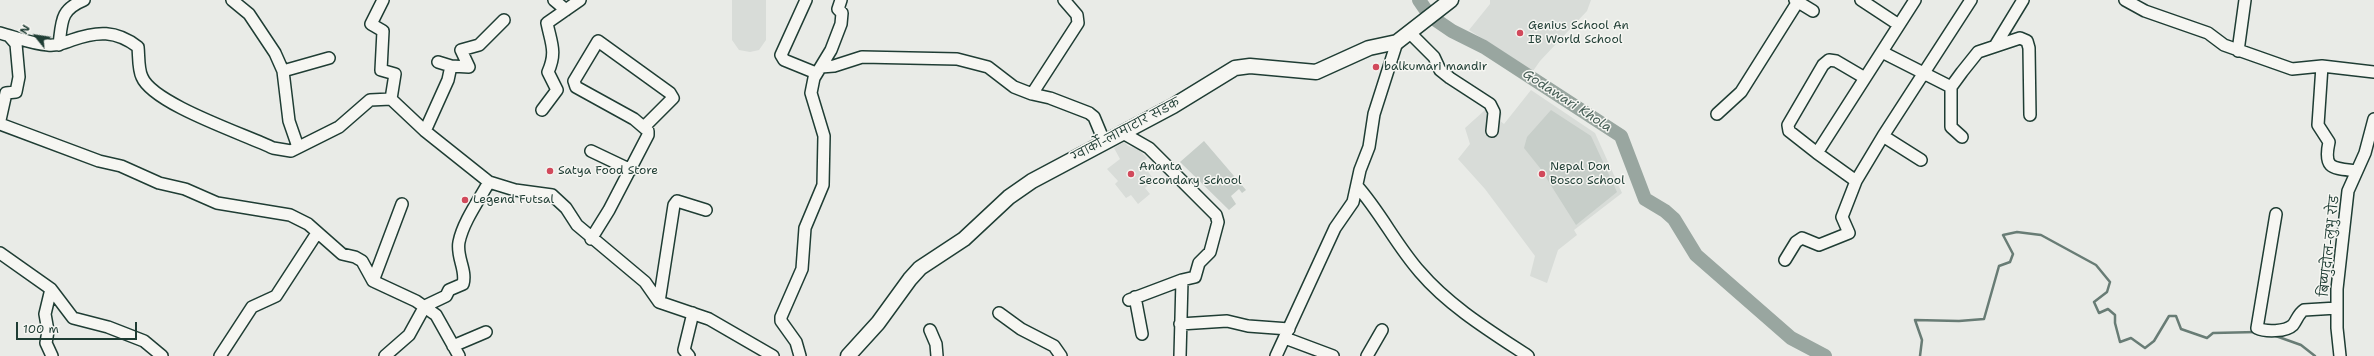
<!DOCTYPE html>
<meta charset="utf-8">
<style>
body{margin:0}
#map{position:relative;width:2374px;height:356px;overflow:hidden;background:#e9ebe7;font-family:"Shantell Sans",sans-serif}
canvas{display:block}
.north{position:absolute;left:16px;top:16px;width:40px;height:40px;-webkit-text-stroke:3px #f6f6f2;paint-order:stroke;rotate:300deg;font-size:11px;font-weight:700;line-height:16px;text-align:center;color:#1f3d34}
.north::after{content:'';display:block;margin:auto;width:14px;height:18px;background:#1f3d34;clip-path:polygon(50% 0,100% 100%,50% 72%,0 100%)}
.scale{position:absolute;left:16px;top:322px;width:121px;height:18px;box-sizing:border-box;border:2px solid #1f3d34;border-top:0;padding-left:5px;font-size:12px;line-height:14px;white-space:nowrap;color:#1f3d34;-webkit-text-stroke:3px #f6f6f2;paint-order:stroke}
</style>
<div id="map">
<canvas width="2374" height="356"></canvas>
<div class="north">N</div>
<div class="scale">100 m</div>
</div>
<script>
const context = document.querySelector('canvas').getContext('2d');
context.lineJoin = 'round';
function fill(path, color) {
  context.fillStyle = color;
  context.fill(path, 'evenodd');
}
function stroke(path, color, width, dash) {
  context.strokeStyle = color;
  context.lineWidth = width;
  context.lineCap = dash ? 'butt' : 'round';
  context.setLineDash(dash || []);
  context.stroke(path);
}
function label(font, color, halo, rows, align = 'center') {
  context.font = font + ' "Shantell Sans","Playpen Sans Deva",sans-serif';
  context.lineWidth = 3;
  context.setLineDash([]);
  context.textBaseline = 'middle';
  context.strokeStyle = halo;
  context.fillStyle = color;
  for (const [text, x, y, turn = 0] of rows) {
    context.save();
    context.translate(x, y);
    context.rotate((+turn || 0) * Math.PI / 180);
    context.textAlign = isNaN(turn) ? turn : align;
    if (halo) context.strokeText(text, 0, 0);
    context.fillText(text, 0, 0);
    context.restore();
  }
}
const built = new Path2D(`
 M732 0H766V40L759 50 750 52 739 50 732 40Z
 M1490 0H1591L1587 11 1540 61 1533 71 1469 30 1490 4Z
 M1531 90 1595 133 1622 193 1574 230 1577 235 1558 250 1547 283 1530 276 1535 256 1485 189 1458 159 1470 144 1465 128 1495 101 1502 114 1499 120 1504 124Z
 M1124 142 1128 146 1138 149 1147 158 1142 163 1154 180 1145 188 1150 194 1138 204 1131 195 1126 198 1115 184 1118 181 1107 169 1120 159 1114 148Z`);
const green = new Path2D(`
 M1551 110 1591 136 1617 192 1576 225 1540 168 1524 148 1527 137Z
 M1204 141 1246 190 1242 193 1239 189 1231 196 1236 204 1229 210 1180 162Z`);
const stream = new Path2D(`
 M2273 335 2301 345 2315 356
 M1920 356 1922 340 1915 320 1959 321 1984 319 1999 266 2010 262 2013 254 2003 235 2017 232 2041 235 2096 265 2110 282 2107 292 2094 302 2099 313 2108 309 2115 315V323L2120 342 2131 338 2145 348 2154 341 2169 316H2176L2181 329 2207 338 2213 333 2257 332`);
const river = new Path2D(`
 M1419 0 1430 16 1452 31 1484 47 1621 136 1645 199 1665 211 1674 219 1696 255 1791 338 1825 356`);
const minor = new Path2D(`
 M232 0 249 14 275 53 283 71 289 121 298 147
 M383 0 371 24 383 31 381 70 395 74 391 99
 M554 0 566 10
 M806 0 781 55 784 60 816 73
 M1064 0 1077 15 1078 23 1032 94 1050 98 1089 113 1094 117 1104 141
 M1795 0 1813 11
 M1861 0 1899 25
 M1915 0 1817 153 1856 181 1883 136 1921 160
 M2125 0 2145 11 2208 33 2224 45 2292 69 2322 66 2374 72
 M1409 32 1434 57 1440 70 1450 78 1490 104 1494 112 1492 131
 M0 33C15 37 32 44 48 45 56 46 64 43 72 40 97 31 116 30 138 47 139 56 138 69 142 77 153 104 244 134 273 148L291 151 339 127 370 100 391 99 425 131 489 182 515 190 552 195 566 208 577 225 645 282 659 302 709 319 773 356
 M59 45C62 21 60 10 84 0
 M1995 46 2023 0
 M2238 51 2245 0
 M1882 52 1951 87
 M451 66 469 67 461 50 479 45 504 20
 M2322 66 2318 125 2329 142C2323 170 2333 168 2357 171
 M821 67 834 66 862 57 957 59 988 67 1014 87 1032 94
 M283 71 329 58
 M542 110 557 90 548 72C557 52 551 43 547 23L580 0
 M1717 114 1741 92 1797 3
 M0 120 6 93 16 92 19 77 16 44 9 36
 M0 124 99 161 121 166 159 183 185 189 217 203 290 215 308 224 342 254 355 257 362 261 373 281 416 301 436 315 459 356
 M425 131 448 80 451 66 438 62
 M1121 132 1149 148 1216 215 1218 222 1210 252 1199 263 1195 277 1182 280 1129 300
 M1883 136 1971 0
 M1962 137 1951 127V87L1962 72 1978 52 2020 38 2027 41 2029 48 2030 115
 M591 151 631 170
 M1817 153 1789 131 1788 125 1823 65 1829 60 1836 61 1865 78
 M1357 186C1381 213 1396 245 1420 272 1449 306 1490 331 1528 356
 M2276 214 2257 328C2265 332 2286 332 2293 325 2297 320 2298 314 2304 310L2337 308
 M591 239 609 210 648 135V131L634 119 576 87 574 81 598 41 670 93 673 98 644 127
 M0 253 51 289 73 318 108 327 144 341 162 356
 M1785 260 1796 242 1802 238 1819 245 1849 233 1842 217 1856 181
 M373 281 402 204
 M51 289 45 314 48 331 46 343 52 356
 M1135 297 1142 334
 M659 302 674 205 677 201 706 210
 M999 313 1021 329 1054 346 1061 356
 M1180 324 1227 321 1248 326 1289 329
 M930 330 936 344 937 356
 M1285 338 1333 356
 M453 346 486 332
 M220 356 252 307 276 296 317 233
 M385 356 409 335 425 306 446 296 449 290 463 284C467 270 456 257 459 242 463 222 479 200 489 182
 M689 356 684 350 693 313
 M800 356 796 342 781 321V317L802 269 805 228 823 185 824 136 811 93 814 78 831 50 841 24 842 13 838 9 841 0
 M1180 356 1182 280
 M1276 356 1335 228 1353 202 1360 170 1369 147 1374 114 1397 42
 M1367 356 1382 330
 M2340 356 2337 328V289L2348 191 2365 153 2374 119`);
const major = new Path2D(`
 M848 356 878 323 910 279 920 268 964 239 1009 197 1032 181 1173 106 1235 68 1250 66 1316 72 1369 48 1397 42 1451 0`);
const markers = [
 [1520,33,4,"#d1495b"],
 [1376,67,4,"#d1495b"],
 [550,171,4,"#d1495b"],
 [1131,174,4,"#d1495b"],
 [1542,174,4,"#d1495b"],
 [465,200,4,"#d1495b"]
];
const poiNames = [
 ["Genius School An",1528,26],
 ["IB World School",1528,40],
 ["balkumari mandir",1384,67],
 ["Ananta",1139,167],
 ["Secondary School",1139,181],
 ["Nepal Don",1550,167],
 ["Bosco School",1550,181],
 ["Satya Food Store",558,171],
 ["Legend Futsal",473,200]
];
const streetNames = [
 ["ग्वार्को-लामाटार सडक",1126,130,-28],
 ["बिष्णुदोल-लुभु रोड",2330,246,-84]
];
const waterNames = [
 ["Godawari Khola",1567,101,33]
];
fill(built, '#d8dcd8');
fill(green, '#c7cec9');
stroke(stream, '#687c75', 2.5);
stroke(river, '#99a6a0', 14);
stroke(minor, '#1f3d34', 14);
stroke(major, '#1f3d34', 17);
stroke(minor, '#f6f6f2', 11);
stroke(major, '#f6f6f2', 14);
for (const [x, y, r, color] of markers) {
  const dot = new Path2D();
  dot.arc(x, y, r, 0, 2 * Math.PI);
  context.fillStyle = color;
  context.fill(dot);
  stroke(dot, '#f6f6f2', 1.5);
}
label('12px', '#1f3d34', '#f6f6f2', poiNames, 'left');
label('12px', '#1f3d34', '#f6f6f2', streetNames);
label('italic 13px', '#445c54', '#f6f6f2', waterNames);
</script>
